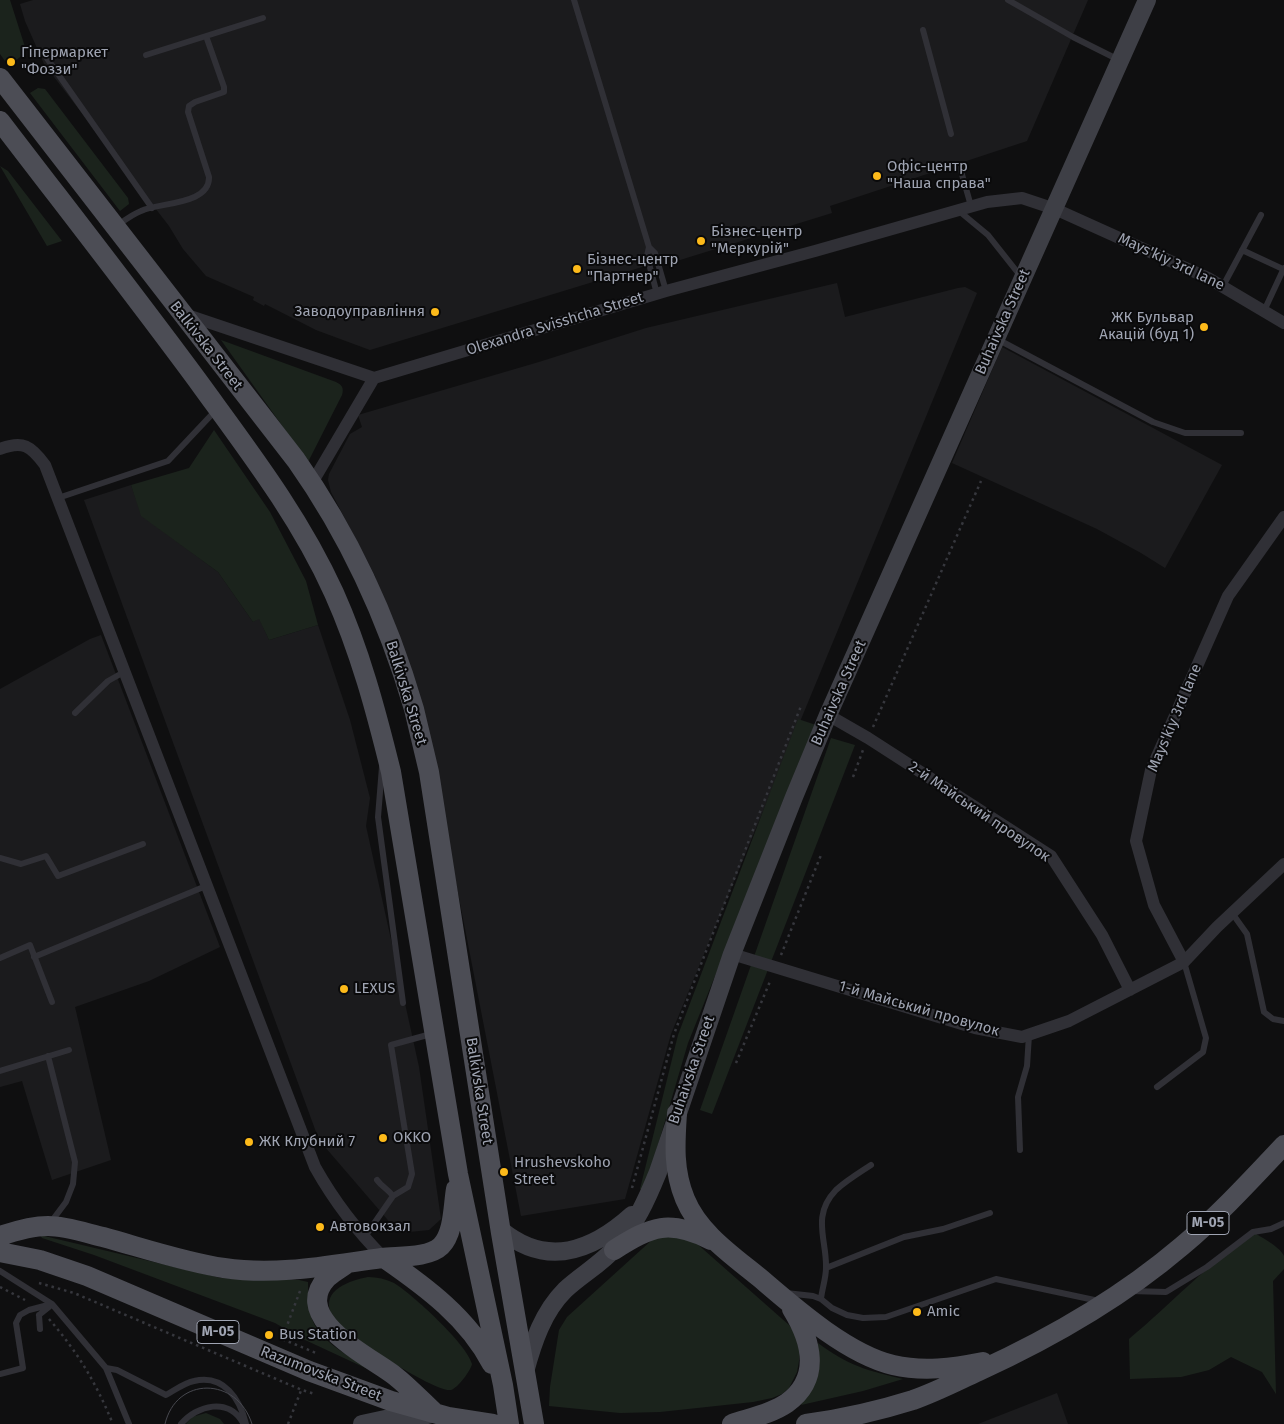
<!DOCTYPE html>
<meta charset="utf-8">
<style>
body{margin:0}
canvas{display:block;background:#0f0f10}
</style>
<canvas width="1284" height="1424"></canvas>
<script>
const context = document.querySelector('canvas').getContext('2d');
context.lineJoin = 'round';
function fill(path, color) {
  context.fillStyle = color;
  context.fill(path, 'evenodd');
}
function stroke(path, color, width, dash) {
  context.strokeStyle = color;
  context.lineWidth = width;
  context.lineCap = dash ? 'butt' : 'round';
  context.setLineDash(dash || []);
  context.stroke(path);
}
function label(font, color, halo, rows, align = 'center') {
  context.font = font + ' "Fira Sans",sans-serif';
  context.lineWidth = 4;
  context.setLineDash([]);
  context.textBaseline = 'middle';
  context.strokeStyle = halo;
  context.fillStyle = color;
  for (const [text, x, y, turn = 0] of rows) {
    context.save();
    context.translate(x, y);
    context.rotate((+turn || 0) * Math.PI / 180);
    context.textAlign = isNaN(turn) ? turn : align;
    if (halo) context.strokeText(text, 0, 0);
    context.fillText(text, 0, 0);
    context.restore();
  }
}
const built = new Path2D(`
 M33 0H1088L1027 141 830 206 832 213 667 264 665 260 370 350 316 330 265 304 264 306 253 300 254 297 206 276 183 249 169 226 44 64 25 21 20 4Z
 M837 283 845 317 958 288 965 287 977 293 671 1034 625 1199 521 1216 452 862 375 576 331 492 328 480 329 474 350 434 362 427 358 415 539 362 646 328Z
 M1002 347 1222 465 1165 568 1141 553 1097 529 952 463Z
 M131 485 142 516 218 572 253 622 259 618 269 640 318 625 350 720 370 798 366 826 419 1067 441 1219 429 1230 399 1233 319 1140 84 500Z
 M101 635 220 947 149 981 75 1007 111 1160 52 1180 22 1081 0 1087V689L90 639Z
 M1057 1393 1068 1424H978Z`);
const green = new Path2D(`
 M0 0H10L25 47 24 54 11 64 5 61 0 54Z
 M38 88 45 89 128 198 129 204 120 211 30 93Z
 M0 166 8 171 62 241 47 246Z
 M221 340 336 382C342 385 344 388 342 395L308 462Z
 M214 430 270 512 306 581 318 625 269 640 259 619 253 622 218 572 141 516 131 485 189 468Z
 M798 719 816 725 688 1043 645 1189H640L678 1035Z
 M831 738 855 745 712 1114 700 1110Z
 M1254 1233C1262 1237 1281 1248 1284 1256 1284 1260 1284 1265 1284 1269L1273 1281 1276 1394 1262 1372 1231 1357 1209 1370 1181 1377 1130 1379 1129 1339C1171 1304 1208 1263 1254 1233Z
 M665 1234 695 1242 789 1325 794 1332 800 1351 799 1361 797 1372 789 1388 782 1394 772 1398 753 1402 660 1412 620 1413 549 1406 550 1387 559 1330 567 1317 653 1239Z
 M40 1235 221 1278 299 1280 308 1282C308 1297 308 1316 317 1329 328 1346 357 1361 374 1372L303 1339 275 1323 94 1255 42 1238Z
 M368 1277C377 1277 386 1279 394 1283 412 1294 467 1344 472 1364 471 1370 458 1388 451 1390 436 1393 348 1336 336 1323 334 1321 333 1316 331 1313 321 1290 351 1280 368 1277Z
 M818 1343C847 1365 868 1371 903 1379L863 1391 801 1405C811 1392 819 1359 818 1343Z
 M206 1413 220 1419 224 1424H186L192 1417Z`);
const path = new Path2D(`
 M873 727 981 481
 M853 777 863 750
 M781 955 821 855
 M736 1063 771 979
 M632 1188 674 1034 801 706
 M39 1283 74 1293 302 1390 315 1394
 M0 1287 25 1300
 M300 1291 282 1339 316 1353 315 1355
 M49 1319C79 1354 95 1381 113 1424
 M288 1424 302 1388`);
const lane = new Path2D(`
 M574 0 649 247 655 253 666 291
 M1008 0 1073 37 1119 60
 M923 30 951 134
 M44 54 152 208
 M146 55 263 18
 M959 164 971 206
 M959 211 988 235 1022 278
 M118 225C125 220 133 214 141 211 160 202 210 205 209 177L188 112 189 106 195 102 224 92V87L206 36
 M649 247 647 256 657 294
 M1242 250 1283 269
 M1223 286 1261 215
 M1264 311 1284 268
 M997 339 1153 422 1185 433H1241
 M58 498 168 461 216 410
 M75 713 108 681 124 672
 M382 767 378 817 403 1003
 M0 858 21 864 46 856 58 876 143 844
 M1232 913 1247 934 1264 1012 1273 1019 1284 1021
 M34 957 206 886
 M0 958 30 945 52 1002
 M48 1056 75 1162 73 1184 66 1202 51 1222
 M0 1071 69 1050
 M1157 1087 1203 1052 1206 1038 1184 962
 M1020 1150 1018 1097 1027 1066 1029 1035
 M377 1180C382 1187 388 1189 393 1196
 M364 1238 393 1196 408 1187 412 1174 391 1045 431 1034
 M826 1268 904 1237 943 1229 990 1213
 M0 1271 52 1304 106 1368 129 1424
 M1131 1291 1166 1292 1207 1267 1253 1232 1271 1229 1284 1223
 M786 1293 813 1296 821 1299 832 1308 847 1315 863 1318 886 1317 996 1279 1099 1301
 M821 1299C822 1289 826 1278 826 1268 827 1240 811 1216 836 1190 847 1180 859 1173 871 1165
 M39 1315 49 1307
 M39 1315 40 1329
 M106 1368 117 1370 166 1395C175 1390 184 1383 194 1381 224 1374 240 1399 246 1424
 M0 1374 23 1368 16 1323 20 1315 29 1310 52 1304
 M181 1424C197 1405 229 1397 243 1423`);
const street = new Path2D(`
 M184 314 374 378
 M374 378 666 291 815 251 987 202 1022 198 1055 209 1208 278 1284 323
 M0 449C23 440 31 446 45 465L315 1167C334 1201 356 1230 384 1258
 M312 483 374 378
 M828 715 868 738 1051 856 1102 935 1130 990
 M732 954 975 1028 1022 1037 1069 1021 1184 962 1217 927 1284 864
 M1184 962 1154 905 1136 841 1151 770 1228 596 1284 517`);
const secondary = new Path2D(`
 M501 1230C547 1268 592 1251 632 1215
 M525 1372C533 1342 543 1312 565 1290 581 1275 601 1264 615 1248 635 1226 647 1199 658 1172L732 954 794 797 828 715 1147 0
 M362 1424 399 1416 428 1415`);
const primary = new Path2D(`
 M0 78 296 460C349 535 388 620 414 709 419 730 424 751 429 772L501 1233 534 1424
 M0 121C68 210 137 298 203 388 251 454 300 518 334 593 360 651 376 711 391 772L458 1174 503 1385 509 1424
 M677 1113C675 1143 673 1170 685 1199 699 1233 732 1255 760 1278 795 1308 847 1354 893 1365 923 1372 953 1368 983 1362
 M0 1236C15 1231 32 1226 48 1226 66 1226 86 1233 103 1237 143 1248 184 1262 224 1268 278 1276 330 1265 382 1258 398 1256 429 1258 441 1246 454 1233 453 1206 456 1189
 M614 1250C652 1226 669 1219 711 1240
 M0 1252 40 1260 87 1276 309 1371 391 1401 448 1417 493 1424
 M384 1258C426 1287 468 1318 492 1364
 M346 1264C340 1269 332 1273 327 1278 289 1319 371 1357 395 1376 409 1387 422 1401 435 1413
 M732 1424C750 1418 771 1414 787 1403 822 1378 811 1340 792 1309
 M806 1424C842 1419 878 1411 913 1400 936 1392 957 1381 979 1371 1051 1338 1121 1298 1182 1246 1219 1215 1251 1180 1284 1145`);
const tram = new Path2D(`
 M165 1424C176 1376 237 1376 252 1424`);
const markers = [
 [11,62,5,"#fdba1a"],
 [877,176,5,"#fdba1a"],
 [701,241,5,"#fdba1a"],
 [577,269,5,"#fdba1a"],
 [435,312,5,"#fdba1a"],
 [1204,327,5,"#fdba1a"],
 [344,989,5,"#fdba1a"],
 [383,1138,5,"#fdba1a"],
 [249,1142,5,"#fdba1a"],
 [504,1172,5,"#fdba1a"],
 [320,1227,5,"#fdba1a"],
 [917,1312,5,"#fdba1a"],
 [269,1335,5,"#fdba1a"]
];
const shields = [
 [1208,1223,42],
 [218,1332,42]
];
const shieldNames = [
 ["М-05",1208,1223],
 ["М-05",218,1332]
];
const poiNames = [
 ["Гіпермаркет",21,53],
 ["\"Фоззи\"",21,70],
 ["Офіс-центр",887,167],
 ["\"Наша справа\"",887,184],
 ["Бізнес-центр",711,232],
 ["\"Меркурій\"",711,249],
 ["Бізнес-центр",587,260],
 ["\"Партнер\"",587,277],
 ["Заводоуправління",425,312,"right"],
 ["ЖК Бульвар",1194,318,"right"],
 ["Акацій (буд 1)",1194,335,"right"],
 ["LEXUS",354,989],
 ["OKKO",393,1138],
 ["ЖК Клубний 7",259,1142],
 ["Hrushevskoho",514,1163],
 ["Street",514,1180],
 ["Автовокзал",330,1227],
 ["Amic",927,1312],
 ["Bus Station",279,1335]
];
const streetNames = [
 ["Mays'kiy 3rd lane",1171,262,25],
 ["Buhaivska Street",1003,322,-66],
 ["Olexandra Svisshcha Street",555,324,-17],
 ["Balkivska Street",206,346,52],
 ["Balkivska Street",406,693,73],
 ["Buhaivska Street",839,693,-66],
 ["Mays'kiy 3rd lane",1175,718,-67],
 ["2-й Майський провулок",979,812,34],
 ["1-й Майський провулок",919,1009,16],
 ["Buhaivska Street",692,1070,-71],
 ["Balkivska Street",479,1091,81],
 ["Razumovska Street",321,1374,21]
];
fill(built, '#1b1b1d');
fill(green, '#1b231c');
stroke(path, '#36373d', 2.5, [2.5, 4]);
stroke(lane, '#303036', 6);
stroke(street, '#303036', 12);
stroke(secondary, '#3e3f46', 18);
stroke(primary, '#4c4d55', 20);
stroke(tram, '#47484f', 1);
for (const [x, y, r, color] of markers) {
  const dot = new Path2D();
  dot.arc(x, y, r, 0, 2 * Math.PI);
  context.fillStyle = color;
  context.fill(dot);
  stroke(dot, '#0a0a0b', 2);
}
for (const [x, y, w] of shields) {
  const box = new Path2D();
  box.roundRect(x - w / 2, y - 11.5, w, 23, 4);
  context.fillStyle = '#0a0a0b';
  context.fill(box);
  stroke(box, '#9fa4b2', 1);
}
label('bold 14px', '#9fa4b2', null, shieldNames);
label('15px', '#9fa4b2', '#0a0a0b', poiNames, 'left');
label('15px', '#9fa4b2', '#0a0a0b', streetNames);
</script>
